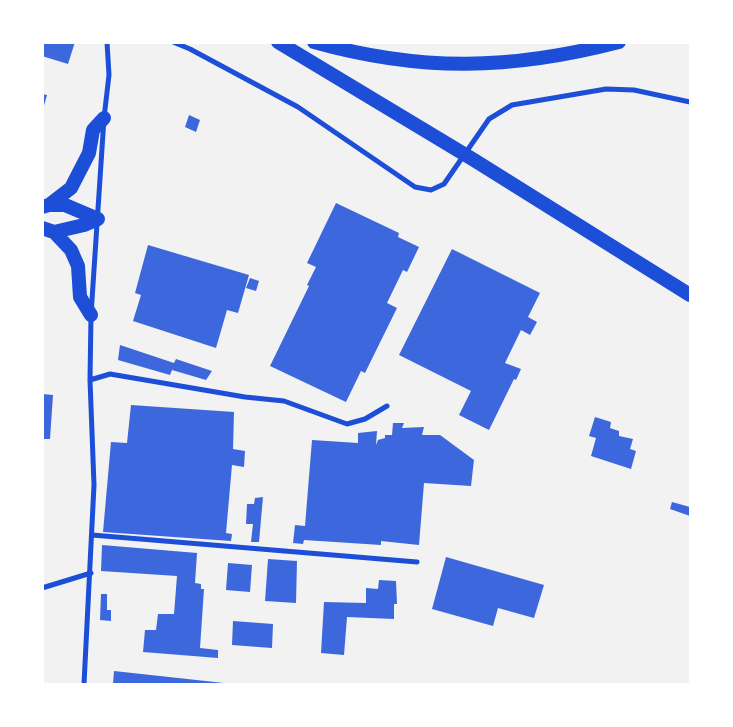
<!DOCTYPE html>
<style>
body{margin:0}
#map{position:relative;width:733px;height:727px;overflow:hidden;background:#f2f2f2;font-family:Rubik,sans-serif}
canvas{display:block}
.frame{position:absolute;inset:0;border:44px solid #fff;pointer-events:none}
</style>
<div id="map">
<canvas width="733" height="727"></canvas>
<div class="frame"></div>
</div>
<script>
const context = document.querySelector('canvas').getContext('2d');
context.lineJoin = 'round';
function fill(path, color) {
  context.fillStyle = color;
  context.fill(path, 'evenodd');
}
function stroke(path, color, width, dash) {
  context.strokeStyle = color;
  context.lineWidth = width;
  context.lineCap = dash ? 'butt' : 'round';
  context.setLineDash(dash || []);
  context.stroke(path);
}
const building = new Path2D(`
 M42 42H75L68 64 42 56Z
 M42 94 47 95 43 109H42Z
 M189 115 200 120 196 132 185 127Z
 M336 203 399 233 398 237 419 247 407 272 403 270 387 303 397 308 365 373 361 371 346 402 270 366 309 286 307 285 316 267 307 263Z
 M148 245 249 275 238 313 227 310 216 348 133 321 141 295 135 293Z
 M452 249 540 293 528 317 537 322 530 335 521 330 505 363 521 369 516 380 514 379 489 430 459 415 471 391 399 355Z
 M250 278 259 281 256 291 246 288Z
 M120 345 174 363 176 359 212 371 206 380 172 370 170 375 118 360Z
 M42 394 53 395 50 439H42Z
 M131 405 234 412 233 449 245 451 244 467 232 465 226 533 232 534 231 541 103 532 111 442 127 443Z
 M595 417 611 422 610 428 619 431V436L633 439 630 449 636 451 631 469 591 456 596 438 589 436Z
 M393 423H404L402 428 424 427 422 435H440L474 460 471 486 424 483 419 545 381 541V545L304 540 303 544 293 543 295 525 305 526 312 440 358 443V433L377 431 376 445 378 440 385 438V435H392Z
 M263 497 259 542H251L253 524H246L247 504H254L255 498Z
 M672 502 690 507V516L670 509Z
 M102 545 197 553 195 583 201 584V589H204L200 648 218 650V658L143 652 145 630H156L158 614H174L177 576 101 571Z
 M446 557 544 585 534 618 498 608 493 626 432 609Z
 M268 559 297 561 296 603 265 601Z
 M228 563 252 565 250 592 226 590Z
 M379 580 396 581 397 604H394V619L347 617 344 655 321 653 324 602 366 603V588L378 589Z
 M101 594H107V610H111V621L100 620Z
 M233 621 273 624 272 648 232 645Z
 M114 671 224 683V684H113Z`);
const minor = new Path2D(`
 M173 42 190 49 298 107 415 187 431 190 444 184 489 119 512 105 606 89 634 90 690 102
 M90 380 110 374 245 397 284 401 347 424 365 419 387 406
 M92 535 417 562
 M42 588 91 573
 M84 684 94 485 90 380 91 315 104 118 109 75 107 42`);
const trunk = new Path2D(`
 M278 42 474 160 690 295
 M314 42C421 72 511 70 619 42
 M49 205H65L98 219
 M42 207 49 205 71 188 89 153 93 130 104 118
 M42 228 54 232 71 250 78 266 80 297 91 315
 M54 232 84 225 98 219`);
fill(building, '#3d67dc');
stroke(minor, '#1d4ed8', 5);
stroke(trunk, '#1d4ed8', 14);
</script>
